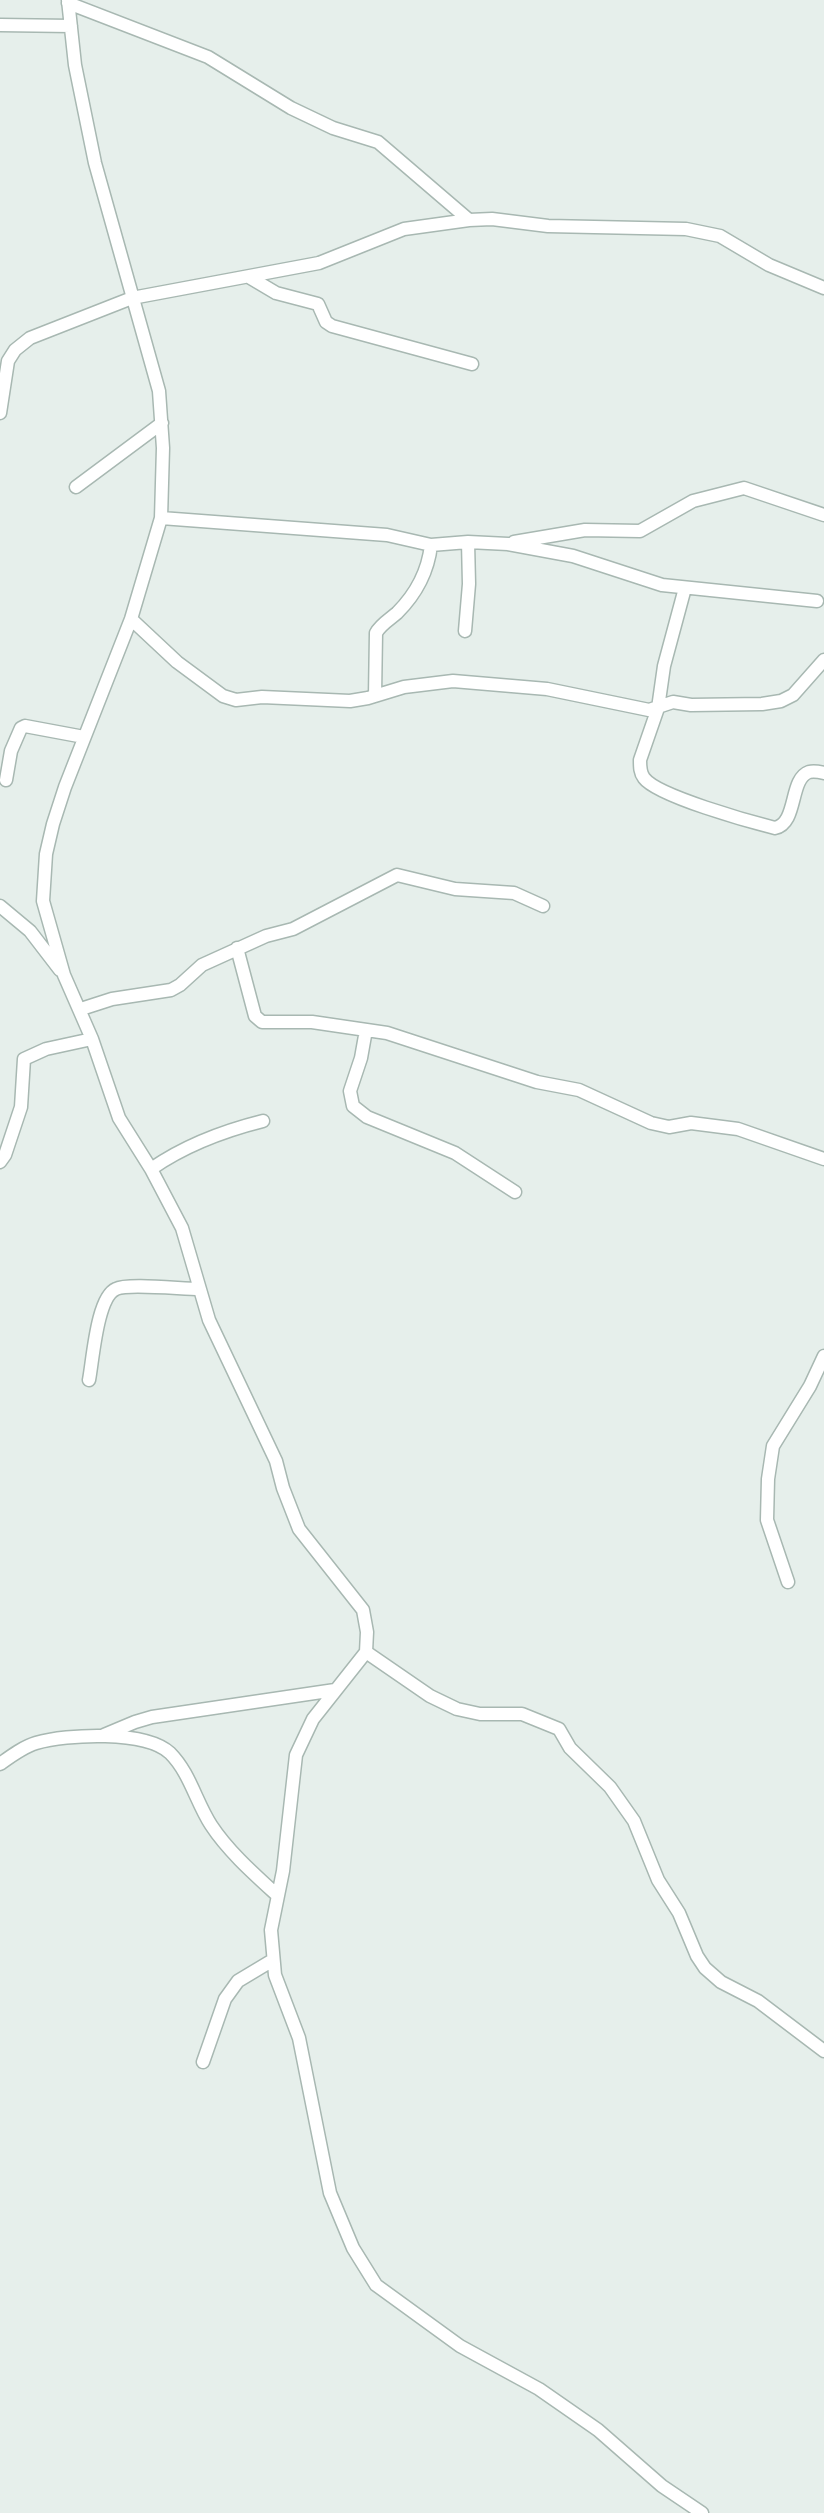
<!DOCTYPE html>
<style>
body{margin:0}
canvas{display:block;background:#e6efeb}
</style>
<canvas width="824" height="2513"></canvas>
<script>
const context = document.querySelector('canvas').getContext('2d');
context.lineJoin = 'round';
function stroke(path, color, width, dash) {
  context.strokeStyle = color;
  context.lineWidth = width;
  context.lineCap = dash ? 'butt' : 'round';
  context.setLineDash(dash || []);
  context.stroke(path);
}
const minor = new Path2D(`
 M68 0 75 65 95 163 159 391 163 448 161 518 131 619 65 787 53 824 46 854 43 901 64 975 92 1039 119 1118 151 1169 182 1228 209 1320 276 1461 283 1488 299 1529 363 1610 367 1632 366 1652 313 1719 296 1755 283 1871 271 1930 275 1975 299 2038 330 2193 353 2248 376 2285 460 2346 539 2389 598 2430 662 2486 702 2513
 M68 3 208 57 291 108 333 128 378 142 469 220
 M0 25 71 26
 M249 277 276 293 318 304 326 322 332 326 472 364
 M0 413 8 361 15 350 30 338 132 298 319 263 404 229 469 220 492 219 548 226 686 229 720 236 769 265 824 288
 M76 487 162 423
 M161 518 387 535 431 545 468 542 508 544 573 556 662 585 817 601
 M514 542 585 530 640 531 693 501 744 488 824 515
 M685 588 664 666 658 708 640 760C640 767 640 773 644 778 657 796 751 822 775 828 798 823 789 779 809 772 813 771 820 772 824 773
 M131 619 177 662 223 696 236 700 262 697 350 701 368 698 404 687 453 681 547 689 649 710 673 702 691 705 762 704 781 701 793 695 824 660
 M465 631 469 584 468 542
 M375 696 376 633C380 625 390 619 397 613 416 594 428 572 431 545
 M6 780 11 751 21 728 25 726 84 737
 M0 906 30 931 60 970
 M237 948 255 1016 262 1022H312L387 1033 537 1082 579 1090 651 1123 669 1127 691 1123 738 1129 824 1159
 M81 1009 112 999 171 990 180 985 202 965 266 936 293 929 397 875 455 889 514 893 543 906
 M366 1030 361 1058 350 1091 353 1106 367 1117 455 1153 515 1192
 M0 1162 5 1155 21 1107 24 1059 46 1049 92 1039
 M151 1169C184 1146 223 1131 263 1121
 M89 1380C93 1359 97 1297 116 1289 127 1283 182 1289 199 1289
 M788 1582 767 1520 768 1479 773 1446 810 1386 824 1356
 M366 1652 430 1696 457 1709 480 1714H522L559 1729 570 1748 610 1787 634 1821 658 1880 679 1913 697 1956 705 1968 721 1982 758 2001 824 2051
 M104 1735 135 1722 152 1717 335 1690
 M0 1764C11 1756 23 1747 36 1743 67 1734 145 1730 170 1753 190 1773 196 1802 211 1825 228 1851 254 1874 277 1895
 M203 2062 225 1999 238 1981 273 1960`);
stroke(minor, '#a8b8b2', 15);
stroke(minor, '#fff', 12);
</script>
